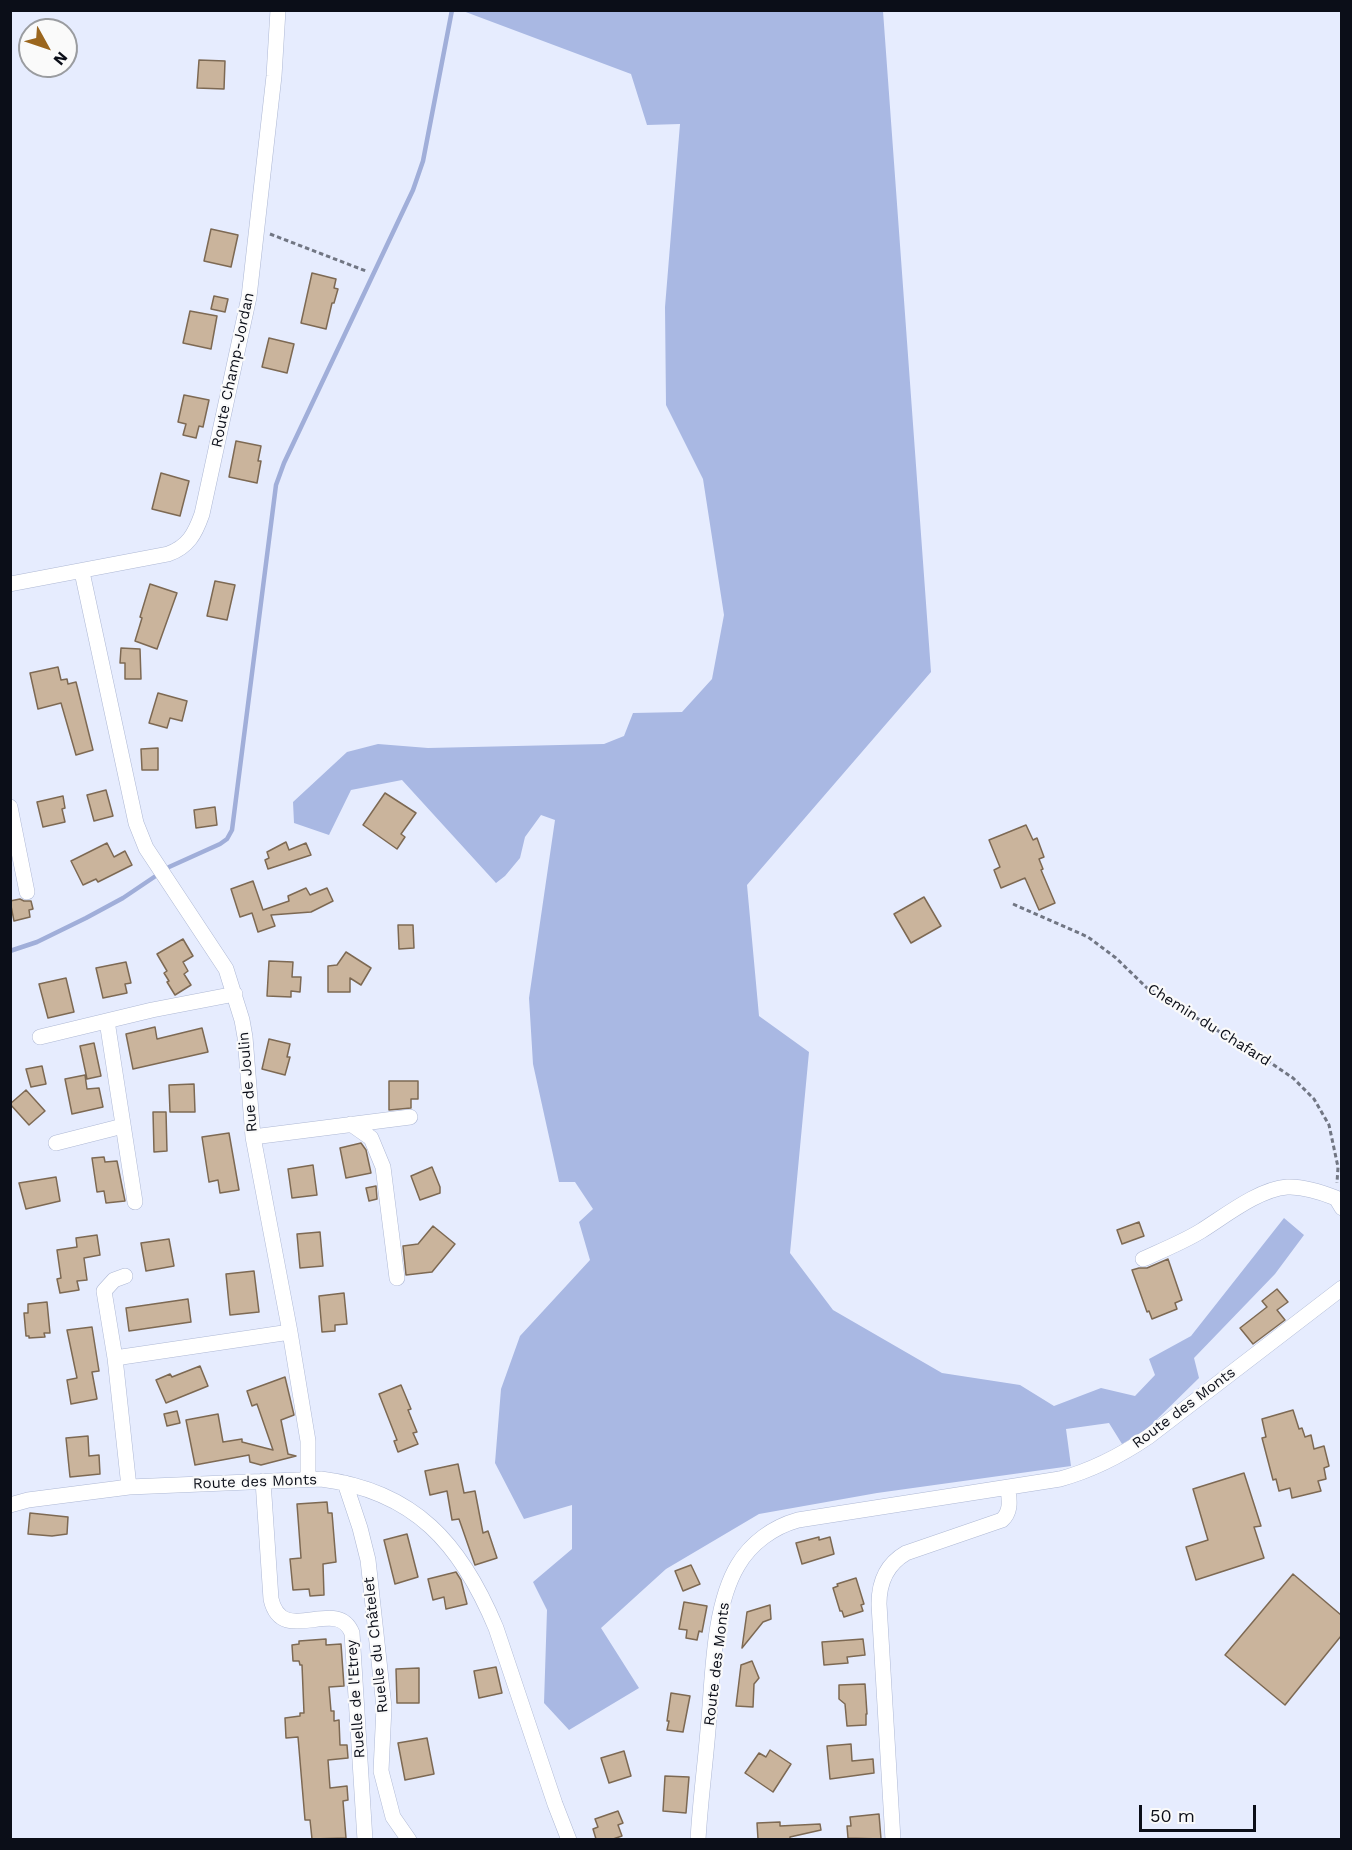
<!DOCTYPE html>
<meta charset="utf-8">
<style>
body{margin:0}
#map{position:relative;width:1352px;height:1850px;overflow:hidden;background:#e6ecfe;font-family:"Work Sans",sans-serif}
canvas{display:block}
.frame{position:absolute;inset:0;border:12px solid #0b0e18;pointer-events:none}
.north{position:absolute;left:18px;top:18px;width:60px;height:60px;box-sizing:border-box;background:#fafafa;border:2px solid #9a9ca0;border-radius:50%;rotate:130deg;font-size:16px;font-weight:700;line-height:24px;text-align:center;color:#0b0e18}
.north::after{content:'';display:block;margin:auto;width:21px;height:27px;background:#9b661e;clip-path:polygon(50% 0,100% 100%,50% 72%,0 100%)}
.scale{position:absolute;left:1139px;top:1805px;width:117px;height:27px;box-sizing:border-box;border:3px solid #0b0e18;border-top:0;padding-left:8px;font-size:18px;line-height:21px;white-space:nowrap;color:#0b0e18;-webkit-text-stroke:4px #fafafa;paint-order:stroke}
</style>
<div id="map">
<canvas width="1352" height="1850"></canvas>
<div class="frame"></div>
<div class="north">N</div>
<div class="scale">50 m</div>
</div>
<script>
const context = document.querySelector('canvas').getContext('2d');
context.lineJoin = 'round';
function fill(path, color) {
  context.fillStyle = color;
  context.fill(path, 'evenodd');
}
function stroke(path, color, width, dash) {
  context.strokeStyle = color;
  context.lineWidth = width;
  context.lineCap = dash ? 'butt' : 'round';
  context.setLineDash(dash || []);
  context.stroke(path);
}
function label(font, color, halo, rows, align = 'center') {
  context.font = font + ' "Work Sans",sans-serif';
  context.lineWidth = 4.5;
  context.setLineDash([]);
  context.textBaseline = 'middle';
  context.strokeStyle = halo;
  context.fillStyle = color;
  for (const [text, x, y, turn = 0] of rows) {
    context.save();
    context.translate(x, y);
    context.rotate((+turn || 0) * Math.PI / 180);
    context.textAlign = isNaN(turn) ? turn : align;
    if (halo) context.strokeText(text, 0, 0);
    context.fillText(text, 0, 0);
    context.restore();
  }
}
const forest = new Path2D(`
 M463 11H883L931 672 747 885 759 1016 809 1052 790 1253 833 1310 942 1373 1020 1385 1054 1406 1101 1388 1135 1396 1155 1375 1149 1359 1191 1336 1284 1218 1304 1235 1275 1274 1194 1358 1199 1378 1147 1429 1122 1444 1109 1423 1066 1429 1071 1466 877 1493 759 1514 666 1569 601 1628 639 1688 569 1730 544 1703 547 1610 533 1582 572 1549V1505L524 1519 495 1463 501 1389 520 1336 590 1260 579 1222 593 1209 575 1182H559L533 1064 529 998 555 820 541 815 525 837 520 858 505 876 496 883 402 780 351 790 329 835 294 823 293 802 347 752 378 744 428 748 604 744 624 736 633 713 682 712 712 679 724 615 703 479 666 405 665 307 680 124 647 125 631 74Z`);
const stream = new Path2D(`
 M10 951 37 942 86 918 123 898 169 867 220 844 227 839 232 830 276 485 284 463 413 190 423 161 452 10`);
const building = new Path2D(`
 M199 60 225 61 224 89 197 88Z
 M211 229 238 235 231 267 204 261Z
 M312 273 336 279 334 288 338 289 334 303H332L326 329 301 323Z
 M214 296 228 299 225 312 211 309Z
 M190 311 217 316 211 349 183 343Z
 M269 338 294 344 287 373 262 367Z
 M184 395 209 400 203 427 199 426 196 438 183 435 186 424 178 422Z
 M236 441 261 446 258 461H261L257 483 229 477Z
 M161 473 189 481 180 516 152 509Z
 M215 581 235 585 227 620 207 616Z
 M150 584 177 593 157 649 135 641 142 618 140 617Z
 M121 648 140 649 141 679H125V663H120Z
 M58 667 61 680 67 679 68 684 76 682 93 750 76 755 61 703 38 709 30 673Z
 M158 693 187 701 182 721 170 718 167 728 149 723Z
 M158 748V770H142L141 749Z
 M106 790 113 816 94 821 87 795Z
 M385 793 416 813 401 834 405 837 397 849 363 825Z
 M63 796 65 808 62 809 65 822 43 827 37 802Z
 M215 807 217 825 196 828 194 810Z
 M1026 825 1033 840 1037 838 1044 857 1039 859 1043 869 1041 870 1055 903 1039 910 1025 878 1001 888 994 870 1000 867 989 840Z
 M286 842 289 850 306 843 311 855 268 869 265 860 269 858 267 852Z
 M107 843 114 857 125 851 132 865 98 882 96 879 83 885 71 861Z
 M253 881 263 910 289 901 288 896 306 888 310 895 327 888 333 901 311 912 271 915 275 926 258 932 252 913 240 917 231 889Z
 M924 897 941 926 911 943 894 914Z
 M20 899 24 901H31L33 909 29 910 30 917 14 921 10 901Z
 M398 925H413L414 948 399 949Z
 M183 939 193 956 183 962 188 971 184 974 191 985 175 995 167 982 169 981 164 973 167 971 157 954Z
 M346 952 371 968 361 985 350 978V992H328V966L337 965Z
 M269 961 293 962 292 977H301L300 992 291 991V997L267 996Z
 M126 962 131 983 125 984 127 993 103 998 96 968Z
 M66 978 74 1012 48 1018 39 984Z
 M155 1027 157 1039 202 1028 208 1052 133 1069 126 1034Z
 M269 1039 290 1044 287 1057H290L285 1075 262 1069Z
 M94 1043 101 1076 87 1079 80 1046Z
 M42 1066 46 1084 31 1087 26 1069Z
 M85 1075 87 1089 99 1088 103 1107 72 1114 65 1079Z
 M389 1081H418V1099H411V1108L389 1110Z
 M194 1084 195 1112H170L169 1085Z
 M26 1090 45 1111 29 1125 10 1104Z
 M153 1112H166L167 1151 154 1152Z
 M229 1133 239 1190 220 1193 218 1180 209 1182 202 1137Z
 M361 1143 366 1150 371 1173 346 1178 340 1148Z
 M104 1157 105 1162 117 1161 125 1201 106 1203 104 1191 97 1192 92 1158Z
 M313 1165 317 1195 292 1198 288 1169Z
 M432 1167 440 1187V1193L420 1200 411 1176Z
 M56 1177 60 1201 26 1209 19 1183Z
 M376 1186 377 1199 369 1201 366 1188Z
 M1139 1222 1144 1236 1122 1244 1117 1230Z
 M433 1226 455 1244 432 1272 406 1275 403 1246 418 1244Z
 M320 1232 323 1266 300 1268 297 1234Z
 M97 1235 100 1255 84 1258 87 1280 77 1281 79 1290 60 1293 57 1279 61 1278 57 1250 77 1247 76 1238Z
 M169 1239 174 1266 146 1271 141 1243Z
 M1168 1259 1182 1300 1175 1303 1177 1309 1152 1319 1149 1311 1147 1312 1132 1270 1139 1268H1147Z
 M254 1271 259 1312 230 1315 226 1274Z
 M1277 1289 1288 1302 1277 1310 1285 1320 1253 1344 1240 1328 1267 1307 1262 1301Z
 M344 1293 347 1324 335 1325V1331L322 1332 319 1296Z
 M188 1299 191 1322 129 1331 126 1308Z
 M47 1302 50 1333H44L45 1337 29 1338V1336H26L24 1313H28V1304Z
 M92 1327 99 1371 92 1372 97 1399 71 1404 67 1380 77 1378 67 1330Z
 M200 1366 208 1386 166 1403 156 1380 170 1374 172 1377Z
 M285 1377 294 1415 281 1420 288 1454 296 1456 261 1465 250 1462 249 1455 195 1465 186 1420 218 1414 223 1442 242 1439V1442L273 1450 257 1404 252 1406 247 1391Z
 M401 1385 411 1409 408 1410 417 1432 413 1433 418 1444 398 1452 394 1441 397 1440 379 1394Z
 M1293 1410 1299 1429 1302 1428 1305 1437 1311 1435 1314 1449 1324 1446 1329 1466 1324 1468 1326 1479 1318 1481 1321 1491 1292 1498 1290 1488 1279 1491 1276 1479 1273 1480 1262 1438 1266 1437 1262 1419Z
 M177 1411 180 1423 167 1426 164 1414Z
 M88 1436 89 1456 99 1455 100 1474 70 1477 66 1438Z
 M458 1464 464 1493 475 1491 483 1533 488 1531 497 1558 475 1565 459 1519 452 1520 447 1491 430 1495 425 1471Z
 M1244 1473 1261 1526 1254 1527 1264 1558 1196 1580 1186 1547 1208 1540 1193 1489Z
 M327 1502 328 1513H332L336 1562 323 1564 324 1595 310 1596 309 1589 293 1590 290 1559 301 1558 297 1504Z
 M30 1513 68 1517 67 1534 52 1536 28 1534Z
 M407 1534 418 1577 395 1584 384 1540Z
 M819 1537V1540L830 1537 834 1554 802 1564 796 1543Z
 M691 1565 700 1584 683 1591 675 1571Z
 M456 1572 461 1580 467 1604 446 1609 444 1597 433 1600 428 1579Z
 M1293 1574 1341 1615V1636L1285 1705 1225 1655Z
 M856 1578 864 1604 861 1605 863 1611 844 1617 842 1611H840L833 1588 838 1586 837 1584Z
 M684 1602 707 1606 702 1632 699 1631 697 1640 686 1638 687 1630 679 1629Z
 M770 1605 771 1619 763 1622 742 1648 747 1612Z
 M326 1639V1645L341 1644 344 1686 329 1687 331 1711H334V1721L339 1720 340 1745H347L348 1758 328 1760 330 1788 347 1786 348 1800 343 1801 346 1838 312 1839 310 1820H305L298 1737 286 1738 285 1718 300 1716V1713H304L302 1665H300L299 1661H293L292 1645 299 1644V1641Z
 M863 1639 865 1655 847 1657 848 1663 824 1665 822 1642Z
 M752 1661 759 1678 754 1684 753 1707 736 1706 741 1665Z
 M496 1667 502 1693 479 1698 474 1671Z
 M419 1668V1703H397L396 1669Z
 M865 1684 867 1714H866V1725L847 1726 845 1704 839 1699V1685Z
 M671 1693 690 1696 683 1732 667 1730 669 1721H667Z
 M427 1738 434 1774 405 1780 398 1743Z
 M851 1744 852 1761 873 1759 874 1773 830 1779 827 1746Z
 M770 1750 791 1764 773 1792 745 1773 759 1753 766 1757Z
 M624 1751 631 1776 609 1783 601 1758Z
 M665 1776 689 1777 686 1813 663 1811Z
 M618 1811 623 1823 618 1825 622 1836 613 1839H596L593 1829 598 1827 595 1819Z
 M879 1814 881 1839 848 1838 847 1826H851L850 1817Z
 M780 1822V1826L820 1824 821 1830 790 1837V1839H758L757 1823Z`);
const path = new Path2D(`
 M270 234 366 271
 M1013 904 1088 937 1116 958 1147 988 1268 1061 1293 1078 1314 1099 1329 1125 1338 1167 1337 1183`);
const street = new Path2D(`
 M82 572 136 823 146 848 226 969 242 1020 245 1037 253 1137 290 1332 308 1441V1478
 M10 584 168 554C188 547 195 534 202 514L249 297 274 76 278 10
 M10 807 27 892
 M107 1021 135 1202
 M40 1037 152 1010 235 994
 M351 1124 371 1138 383 1167 397 1278
 M253 1137 410 1117
 M56 1143 123 1126
 M1143 1259C1163 1250 1183 1242 1201 1231 1225 1216 1259 1189 1287 1187 1304 1186 1321 1192 1336 1198L1342 1208
 M125 1276 114 1280 104 1291 115 1358 129 1487
 M115 1358 290 1332
 M263 1481 271 1599C282 1648 337 1595 352 1633L365 1840
 M345 1483 360 1528 368 1560 384 1707 381 1771 393 1817 409 1840
 M10 1505 28 1500 129 1487 321 1479C415 1491 461 1544 496 1628L555 1804 569 1840
 M698 1840C700 1803 705 1767 708 1730 713 1681 712 1608 738 1565 751 1543 773 1527 798 1520L1060 1479C1093 1470 1120 1456 1148 1437L1342 1288
 M893 1840 879 1604C879 1582 887 1564 906 1553L1002 1520C1012 1511 1009 1499 1008 1487`);
const streetNames = [
 ["Route Champ-Jordan",233,370,-78],
 ["Chemin du Chafard",1209,1025,32],
 ["Rue de Joulin",248,1082,-95],
 ["Route des Monts",1184,1408,-37],
 ["Route des Monts",255,1482,-2],
 ["Ruelle du Châtelet",376,1645,-96],
 ["Route des Monts",717,1664,-83],
 ["Ruelle de l'Etrey",356,1699,-94]
];
fill(forest, '#a9b8e3');
stroke(stream, '#a0aed9', 4.5);
fill(building, '#cab49c');
stroke(building, '#7d6953', 1.5);
stroke(street, '#aeb8d4', 16);
stroke(path, '#717683', 3, [4.5, 3]);
stroke(street, '#fff', 15);
label('15px', '#0b0e18', '#fafafa', streetNames);
</script>
